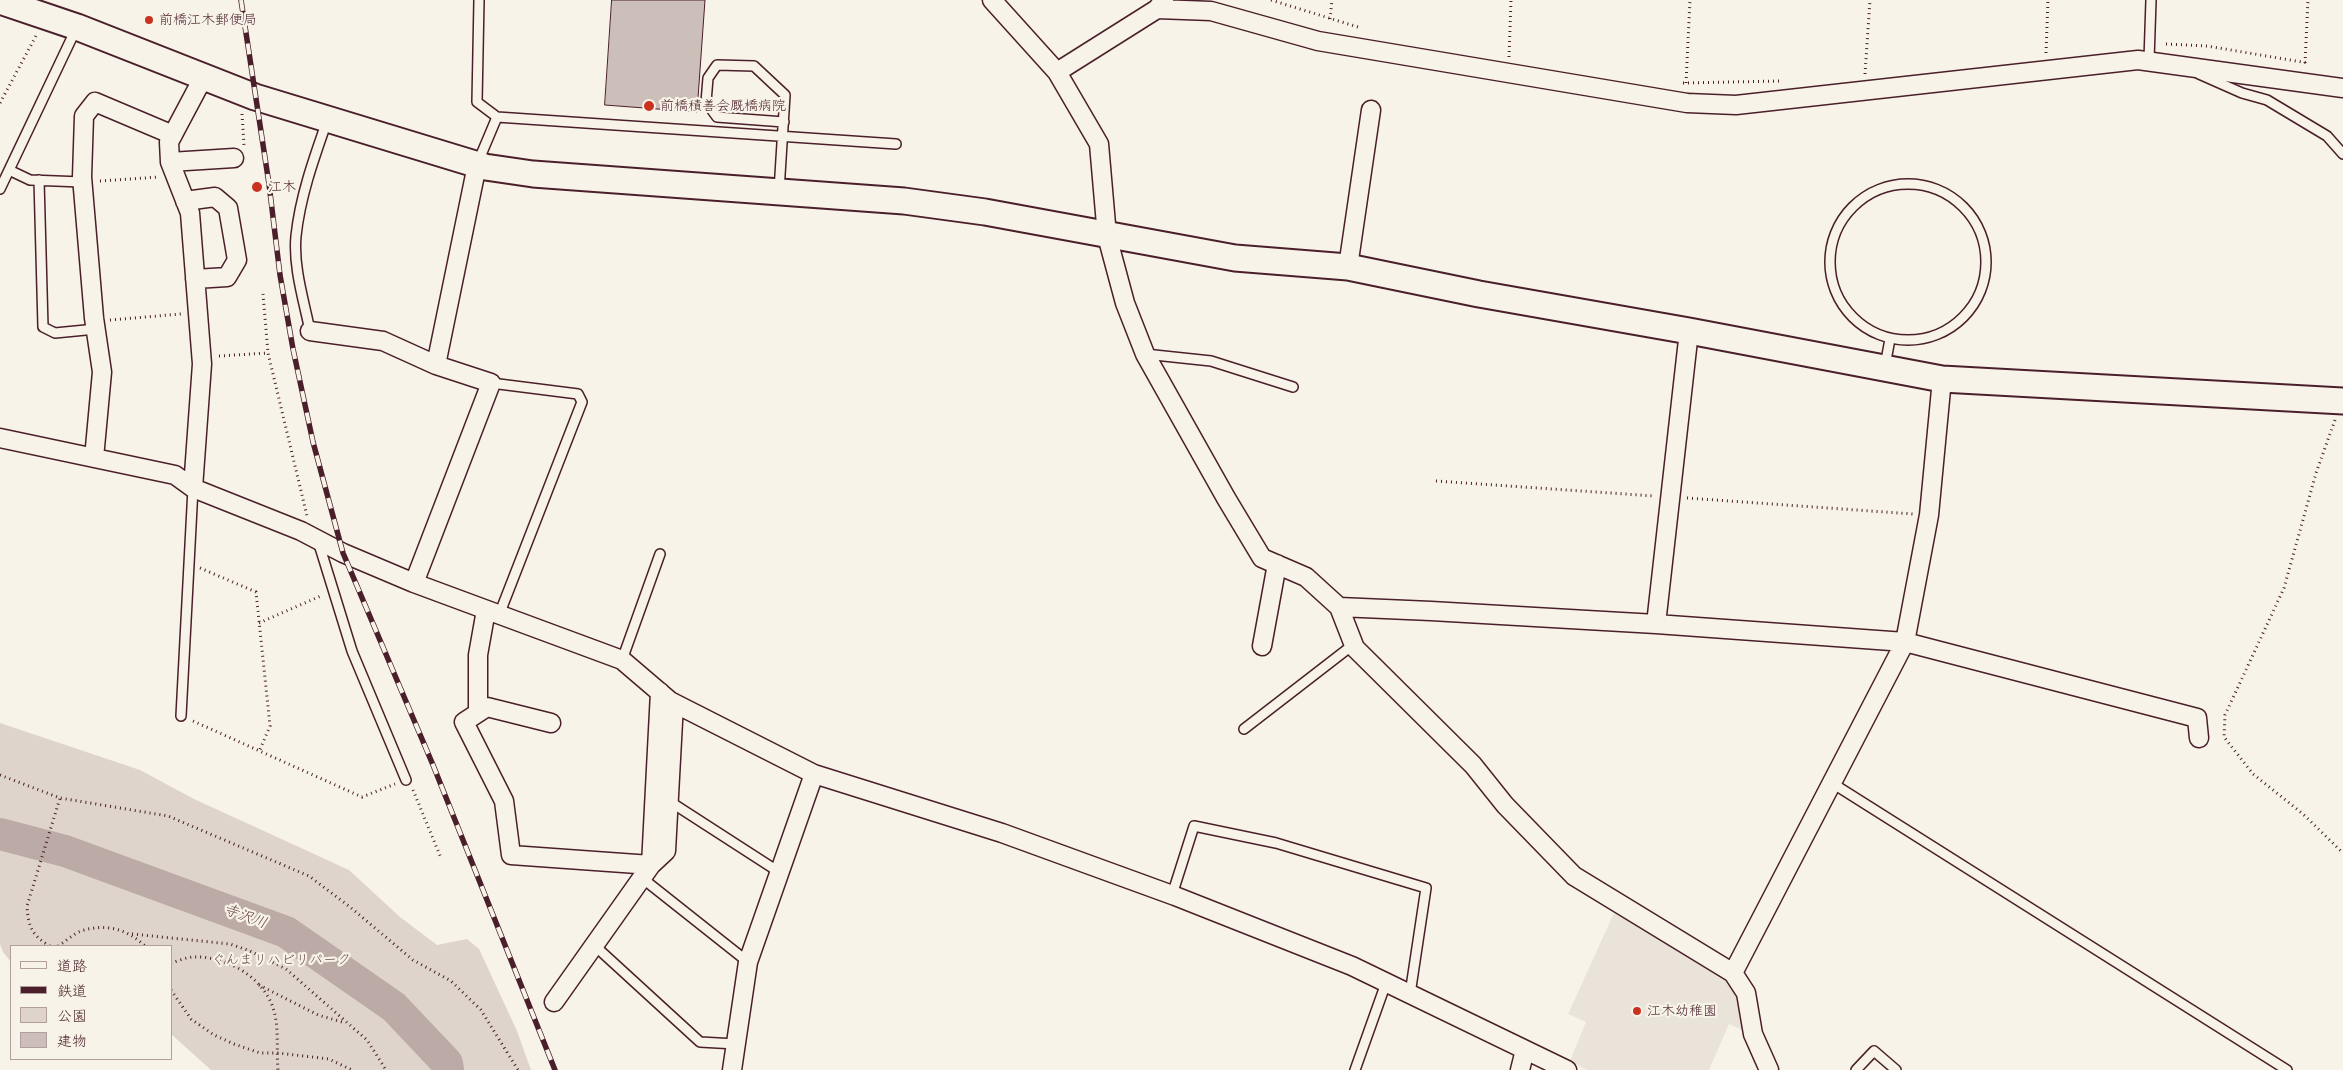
<!DOCTYPE html>
<meta charset="utf-8">
<style>
body{margin:0}
#map{position:relative;width:2343px;height:1070px;overflow:hidden;background:#f7f3e8;font-family:"Balsamiq Sans","Klee One",sans-serif}
canvas{display:block}
.legend{position:absolute;left:10px;top:945px;width:162px;height:115px;box-sizing:border-box;background:#f7f3e8;border:1px solid #b29e9c;margin:0;padding:6px 9px;list-style:none;font-size:15px;color:#4a1f2b}
.legend li{display:flex;align-items:center;gap:10px;height:25px}
.legend b{width:25px;border:1px solid #b29e9c}
</style>
<div id="map">
<canvas width="2343" height="1070"></canvas>
<ul class="legend">
<li><b style="height:6px;background:#f7f3e8"></b>道路</li>
<li><b style="height:6px;background:#4a1f2b"></b>鉄道</li>
<li><b style="height:14px;background:#ded4cc"></b>公園</li>
<li><b style="height:14px;background:#ccbfb9"></b>建物</li>
</ul>
</div>
<script>
const context = document.querySelector('canvas').getContext('2d');
context.lineJoin = 'round';
function fill(path, color) {
  context.fillStyle = color;
  context.fill(path, 'evenodd');
}
function stroke(path, color, width, dash) {
  context.strokeStyle = color;
  context.lineWidth = width;
  context.lineCap = dash ? 'butt' : 'round';
  context.setLineDash(dash || []);
  context.stroke(path);
}
function label(font, color, halo, rows, align = 'center') {
  context.font = font + ' "Balsamiq Sans","Klee One",sans-serif';
  context.lineWidth = 4.5;
  context.setLineDash([]);
  context.textBaseline = 'middle';
  context.strokeStyle = halo;
  context.fillStyle = color;
  for (const [text, x, y, turn = 0] of rows) {
    context.save();
    context.translate(x, y);
    context.rotate((+turn || 0) * Math.PI / 180);
    context.textAlign = isNaN(turn) ? turn : align;
    if (halo) context.strokeText(text, 0, 0);
    context.fillText(text, 0, 0);
    context.restore();
  }
}
const built = new Path2D(`
 M1614 913 1730 980 1740 1002 1747 1032 1729 1024 1709 1070H1587L1570 1061 1586 1022 1568 1014Z`);
const green = new Path2D(`
 M0 723 140 770 194 799 349 870 400 917 437 945 467 939 479 949 517 1031 531 1070H211L171 1034V946H11V962L3 952 0 944Z`);
const river = new Path2D(`
 M0 834 65 851 286 932 394 1007 447 1063 448 1070`);
const building = new Path2D(`
 M612 0H705L697 112 605 105Z`);
const path = new Path2D(`
 M1271 0 1361 28
 M1330 19 1332 0
 M2166 44 2207 46 2308 63
 M2046 53 2048 0
 M1509 57 1511 0
 M2305 63 2308 0
 M1865 74 1870 0
 M1683 83 1779 81
 M1686 83 1690 0
 M0 103 37 34
 M242 114 244 145
 M100 181 159 177
 M263 294 268 353 307 516
 M110 320 181 314
 M219 356 268 353
 M2335 420 2316 473 2284 588 2225 715 2224 737 2253 774 2303 814 2343 853
 M1436 481 1654 496
 M1687 498 1913 514
 M200 568 256 592 270 726 259 752
 M259 623 323 595
 M193 721 362 797 395 784
 M0 775 60 798 168 816 309 876 350 907 413 960 451 981 481 1010 518 1070
 M413 790 441 858
 M132 934 230 944 250 951 286 969 367 1040 386 1070
 M50 946C32 936 28 926 27 906L60 798
 M58 946C65 942 73 934 81 931 106 923 127 929 145 946
 M171 963C178 961 187 957 194 957 225 956 260 975 272 1005 280 1026 276 1048 278 1070
 M259 985 318 1015 342 1022
 M171 990 191 1019 214 1035 234 1044 260 1053H278L329 1059 352 1070`);
const lane = new Path2D(`
 M2149 60 2151 0
 M2199 74 2242 93 2267 100 2327 136 2343 154
 M497 117 896 144
 M478 162 497 117 477 102 479 0
 M9 170 30 180 82 182
 M39 180 43 327 55 333 96 329
 M1830 262a78 78 0 1 1 156 0a78 78 0 1 1-156 0Z
 M0 189 76 29
 M779 191 785 95 754 66 717 65 708 78 706 102 717 117 784 122
 M310 331C304 301 293 267 296 236 300 197 314 158 327 121
 M1145 354 1211 361 1293 387
 M1885 366 1890 339
 M491 383 578 394 582 402 499 615
 M318 541 352 651 406 780
 M622 660 660 554
 M181 716 193 488
 M1244 729 1354 644
 M1832 783 2287 1070
 M669 801 779 872
 M642 878 748 962
 M1172 895 1194 826 1276 843 1426 888 1410 994
 M594 945 700 1042 736 1044
 M1355 1070 1386 983
 M1856 1070 1874 1051 1896 1070`);
const street = new Path2D(`
 M992 0 1057 72 1099 144 1107 236 1125 303 1145 354 1226 498 1262 558 1306 577 1339 607 1355 648 1473 765 1505 805 1574 876 1733 973 1746 993 1753 1034 1769 1070
 M1157 9 1211 11 1318 41 1687 103 1736 105 2138 60 2343 88
 M1057 72 1157 9 1164 0
 M170 162 234 158
 M185 201 215 197 228 208 237 260 227 277 195 279
 M1348 267 1371 110
 M310 331 383 341 436 365 491 383 414 583
 M436 365 477 165
 M0 438 175 475 193 488 301 531 343 553 414 583 622 660 670 701 814 774 1002 833 1175 896 1352 966 1567 1070
 M94 458 102 372 94 318 82 177 84 116 95 102 173 135
 M193 488 202 364 190 213 170 162 169 142 203 78
 M1339 607 1431 611 1656 624 1905 642 2197 718 2199 738
 M1656 624 1689 331
 M1262 646 1277 564
 M478 711V655L486 610
 M551 723 487 707 464 722 504 801 511 855 651 865
 M651 865 660 692
 M1733 973 1905 642 1929 515 1942 379
 M554 1002 651 865 666 851 674 703
 M732 1070 748 962 814 774
 M1520 1070 1525 1050`);
const secondary = new Path2D(`
 M0 1 77 27 255 97 485 167 533 174 904 201 985 212 1235 258 1348 267 1479 294 1689 331 1942 379 2343 401`);
const rail = new Path2D(`
 M241 0 269 184 280 275 293 349 313 442 343 553 433 765 555 1070`);
const markers = [
 [149,20,5,"#c8321e"],
 [649,106,6,"#c8321e"],
 [257,187,6,"#c8321e"],
 [1637,1011,5,"#c8321e"]
];
const poiNames = [
 ["前橋江木郵便局",159,20],
 ["前橋積善会厩橋病院",660,106],
 ["江木",268,187],
 ["江木幼稚園",1647,1011]
];
const parkNames = [
 ["ぐんまリハビリパーク",281,960]
];
const waterNames = [
 ["寺沢川",245,917,20]
];
fill(built, '#eae3da');
fill(green, '#ded4cc');
stroke(river, '#bcaaa7', 32);
fill(building, '#ccbfb9');
stroke(building, '#4a1f2b', 1);
stroke(lane, '#4a1f2b', 12);
stroke(street, '#4a1f2b', 21);
stroke(secondary, '#4a1f2b', 29);
stroke(path, '#4a1f2b', 3, [1, 4]);
stroke(lane, '#f7f3e8', 9);
stroke(street, '#f7f3e8', 18);
stroke(secondary, '#f7f3e8', 25);
stroke(rail, '#4a1f2b', 5.5);
stroke(rail, '#f7f3e8', 4, [11]);
for (const [x, y, r, color] of markers) {
  const dot = new Path2D();
  dot.arc(x, y, r, 0, 2 * Math.PI);
  context.fillStyle = color;
  context.fill(dot);
  stroke(dot, '#f7f3e8', 2);
}
label('14px', '#4a1f2b', '#f7f3e8', poiNames, 'left');
label('14px', '#6f4c53', '#f7f3e8', parkNames);
label('italic 15px', '#6c4950', '#f7f3e8', waterNames);
</script>
